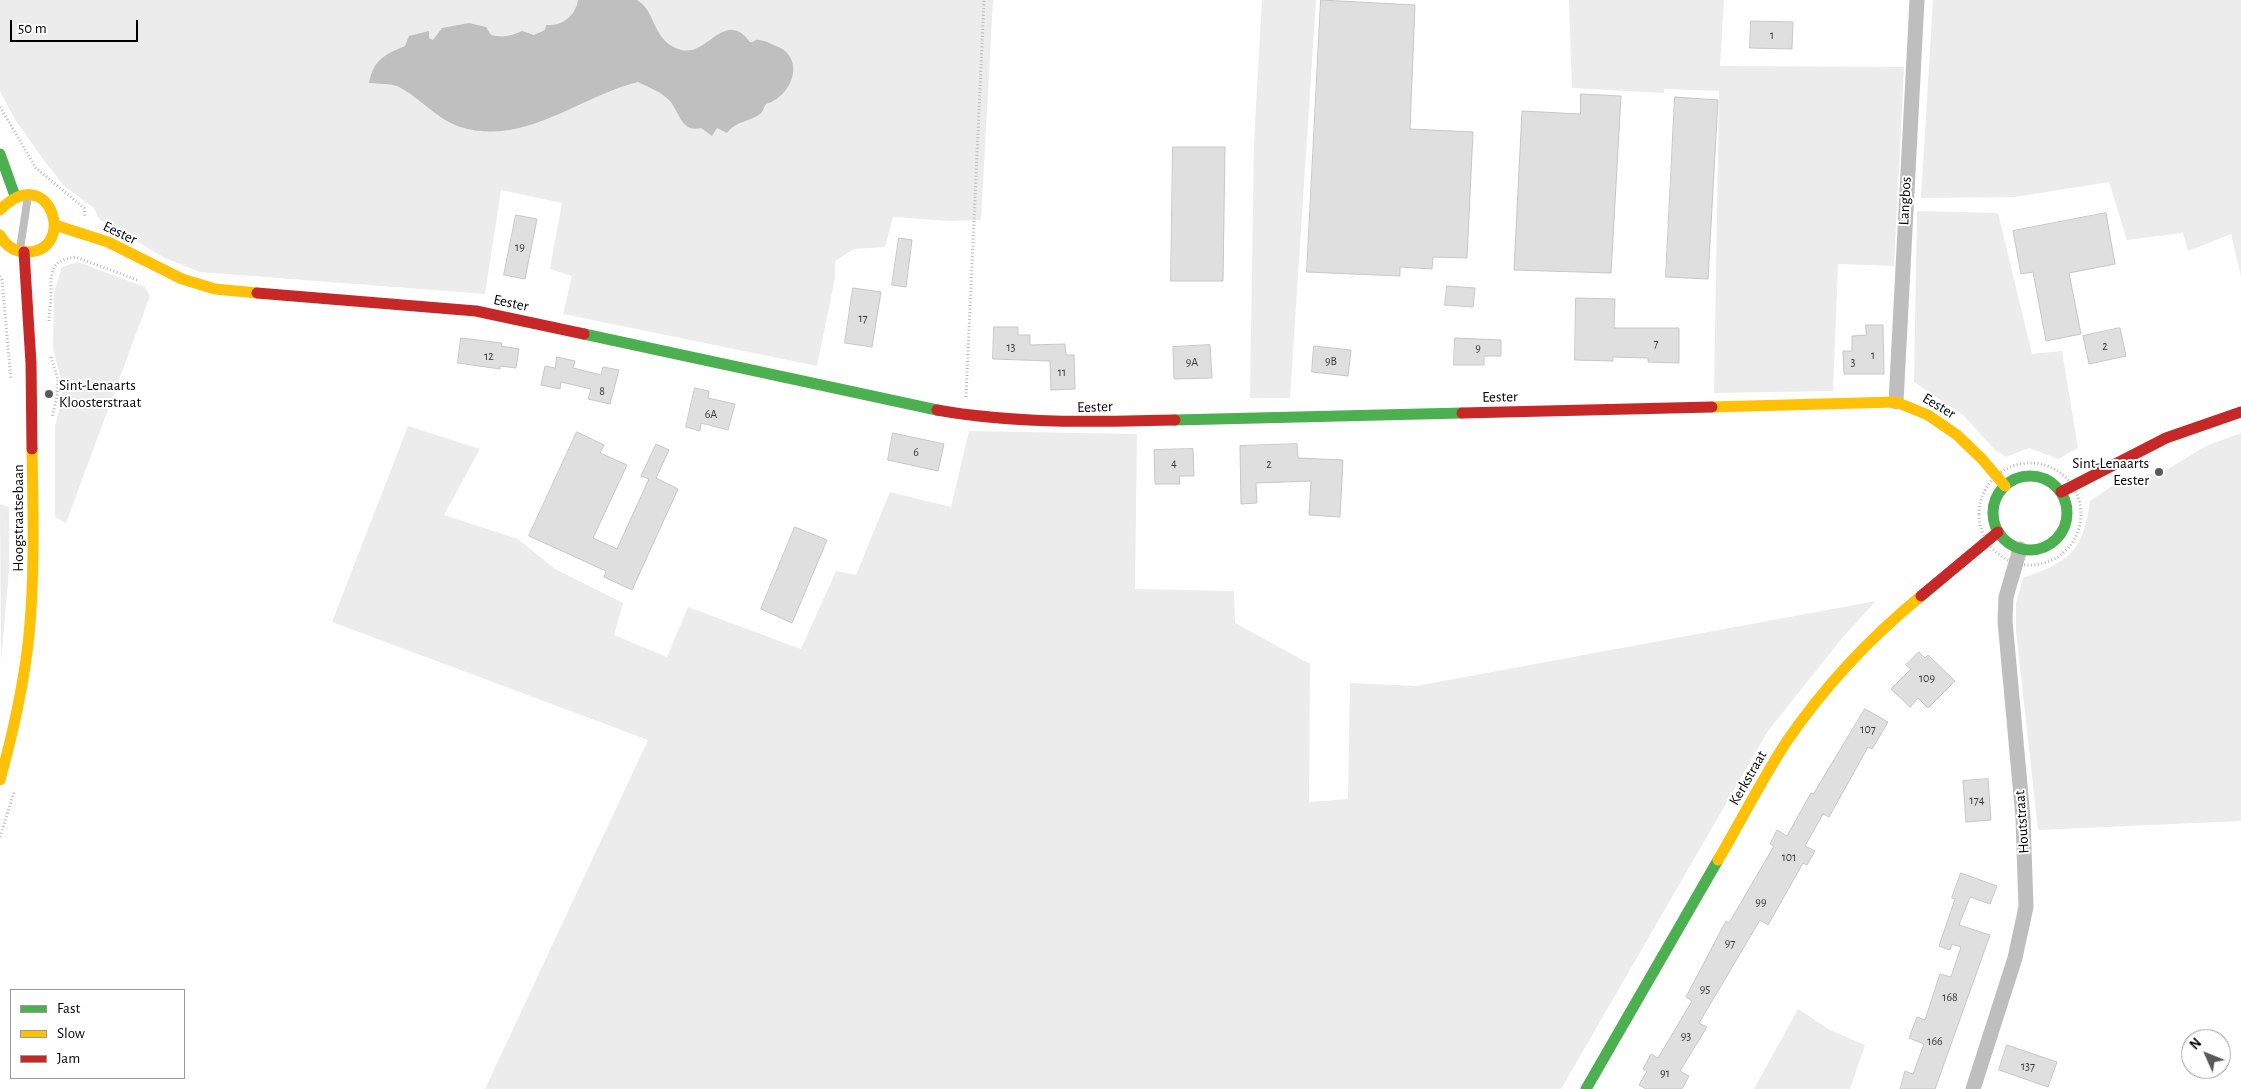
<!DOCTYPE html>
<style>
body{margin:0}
#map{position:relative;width:2241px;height:1089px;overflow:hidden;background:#fff;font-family:"Alegreya Sans",sans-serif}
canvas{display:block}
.legend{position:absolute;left:10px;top:989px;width:175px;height:90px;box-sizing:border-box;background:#fff;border:1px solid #999;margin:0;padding:6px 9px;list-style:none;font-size:15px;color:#000}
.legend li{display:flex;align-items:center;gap:10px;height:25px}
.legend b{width:25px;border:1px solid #999}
.north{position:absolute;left:2181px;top:1029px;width:50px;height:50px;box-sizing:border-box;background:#fff;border:1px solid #999;border-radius:50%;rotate:314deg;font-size:14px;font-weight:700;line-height:20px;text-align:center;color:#000}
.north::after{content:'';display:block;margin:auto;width:18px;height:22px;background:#595959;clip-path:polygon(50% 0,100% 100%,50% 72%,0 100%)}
.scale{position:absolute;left:10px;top:20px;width:128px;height:22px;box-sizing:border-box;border:2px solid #000;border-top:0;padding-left:6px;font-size:15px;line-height:18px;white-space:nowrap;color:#000;-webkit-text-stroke:4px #fff;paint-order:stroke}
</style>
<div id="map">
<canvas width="2241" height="1089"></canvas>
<ul class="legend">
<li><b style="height:6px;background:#4caf50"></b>Fast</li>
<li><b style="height:6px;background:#ffc107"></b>Slow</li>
<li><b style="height:6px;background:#c62828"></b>Jam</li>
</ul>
<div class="north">N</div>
<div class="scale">50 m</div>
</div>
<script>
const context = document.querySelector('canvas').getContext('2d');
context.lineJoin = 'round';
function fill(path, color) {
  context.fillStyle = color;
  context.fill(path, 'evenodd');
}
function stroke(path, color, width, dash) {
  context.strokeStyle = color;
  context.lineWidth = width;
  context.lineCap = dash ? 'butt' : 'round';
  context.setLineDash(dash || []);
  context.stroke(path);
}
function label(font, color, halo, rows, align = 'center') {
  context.font = font + ' "Alegreya Sans",sans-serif';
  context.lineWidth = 4;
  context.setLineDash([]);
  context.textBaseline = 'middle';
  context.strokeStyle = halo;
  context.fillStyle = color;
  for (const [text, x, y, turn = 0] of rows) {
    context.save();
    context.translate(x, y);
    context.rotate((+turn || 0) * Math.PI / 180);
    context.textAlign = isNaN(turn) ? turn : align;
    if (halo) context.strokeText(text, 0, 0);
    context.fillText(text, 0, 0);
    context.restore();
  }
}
const green = new Path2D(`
 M0 0H993L981 220 950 221 893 217 885 247 854 249 835 261V278L817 366 563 314 572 276 550 269 562 203 501 190 485 294 200 272 165 258 99 219 94 208 64 186 43 159 14 118 0 91Z
 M1262 0H1316L1290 398H1250L1254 142Z
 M1569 0H1724L1720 66 1904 67 1894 266 1838 264 1833 391 1714 393 1719 91 1664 89V93L1572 88Z
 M1933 0H2241V277L2231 234 2188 251 2183 233 2127 240 2109 182 2015 197 1921 198Z
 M1917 211 1998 213 2032 354 2062 351 2078 448 2058 459 2029 448 2006 457 1995 450 1963 415 1914 382Z
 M78 262 145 287 150 296 66 523 55 517V426L61 403 62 382 53 349 54 293 62 267Z
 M408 426 480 449 444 515 518 539 555 569 623 603 614 635 667 657 688 607 801 649 836 571 856 575 890 492 951 507 969 431 1137 434 1135 589 1234 591 1235 623 1310 664 1309 802 1348 799 1350 683 1416 686 1876 601 1843 637 1768 731 1561 1089H485L648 740 332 622Z
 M2241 433V821L2038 830 2016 631V603L2023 578C2070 561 2083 552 2090 501L2115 484 2166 470 2206 446Z
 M0 504 9 507V570L1 662Z
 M1798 1009 1830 1030 1865 1045 1850 1089H1754Z`);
const water = new Path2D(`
 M578 0H637C656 10 652 43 682 50 708 56 725 8 750 42 755 43 754 39 759 40 764 40 769 43 774 45 778 47 784 49 787 53 803 70 786 99 766 104 763 108 764 111 760 114 749 122 736 121 727 133L717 128 712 136 701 128C681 133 680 112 669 100 661 92 648 87 638 82 580 96 524 147 460 127 437 119 420 98 399 87 391 83 378 84 369 83 373 60 385 54 405 46L409 36 429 31V38L433 40 442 28 469 23 486 27 491 35C504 38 510 36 522 31L534 35 545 30 546 25C562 26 575 17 578 0Z`);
const building = new Path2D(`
 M1321 0 1415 5 1410 129 1473 132 1467 258 1433 257 1432 269 1400 267V276L1307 272Z
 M1751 21 1793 22 1792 49 1750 48Z
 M1581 94 1621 96 1611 273 1514 270 1522 111 1580 114Z
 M1675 97 1718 100 1708 279 1666 277Z
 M1173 147H1225L1223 281H1171Z
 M2106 213 2115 264 2069 273 2081 334 2046 341 2033 272 2021 274 2013 231Z
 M516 215 537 219 525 279 504 275Z
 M899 238 912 240 906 287 892 285Z
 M1447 286 1475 288 1473 307 1445 305Z
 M853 288 881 292 872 347 845 343Z
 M1576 298 1615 299 1614 328H1679V363L1648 362V358L1613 357V361L1575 360Z
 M1866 325H1883L1884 374H1844L1843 351H1852V336L1866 335Z
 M994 327H1018V335H1030V345L1065 344 1066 355H1074L1075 389 1051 390 1050 361 993 359Z
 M2120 328 2126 356 2089 364 2083 336Z
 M461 338 502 343 501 346 519 349 516 368 500 366V369L458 363Z
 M1455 338 1501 340V356H1484V365H1454Z
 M1210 345 1212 378 1174 379 1173 347Z
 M1314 346 1351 350 1348 376 1312 372Z
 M557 357 575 361 573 368 601 375 603 367 619 370 610 404 588 399 591 389 561 382 560 389 541 385 545 366 555 368Z
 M695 388 709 391 708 398 735 404 728 430 701 423 700 431 686 427Z
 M577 432 604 445 600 453 627 465 593 538 617 549 649 479 641 476 656 444 669 450 656 478 678 489 632 590 604 577 606 571 529 536Z
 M893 433 944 444 938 471 888 460Z
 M1297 444 1298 458 1343 460 1340 517 1309 515 1311 481 1256 483 1257 503 1241 504 1240 446Z
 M1193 449 1194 476H1179L1180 484H1155L1154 450Z
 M795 527 827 540 792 623 761 609Z
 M1919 652 1925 658 1928 655 1955 681 1928 708 1918 698 1910 707 1891 689 1911 669 1906 665Z
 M1865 709 1888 722 1872 749 1868 747 1829 817 1823 814 1805 846 1815 851 1807 865 1803 863 1768 925 1760 920 1699 1023 1707 1027 1680 1071 1689 1076 1682 1089H1646L1639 1085 1647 1071 1643 1069 1651 1054 1658 1058 1692 1001 1686 997 1726 921 1729 923 1774 846 1770 844 1777 830 1787 836 1811 793 1813 794Z
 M1988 779 1991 820 1966 822 1963 781Z
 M1961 873 1997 886 1990 904 1970 897 1959 925 1990 935 1935 1089H1900L1905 1071 1913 1074 1924 1044 1909 1038 1917 1017 1925 1020 1940 974 1951 977 1961 947 1952 944 1950 950 1939 946 1955 899 1952 898Z
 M2007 1045 2057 1062 2048 1087 1999 1070Z`);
const path = new Path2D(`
 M0 107 36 168 84 208 85 217
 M0 276 2 280 11 380
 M49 321C49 312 51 302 51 293 51 272 50 260 76 257L137 280
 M51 357 58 380 57 397 52 417
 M966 397 984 0
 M1979 514a51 51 0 1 1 102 0a51 51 0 1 1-102 0Z
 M0 837 14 792`);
const lane = new Path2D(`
 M20 249 28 196`);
const street = new Path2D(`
 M1896 402 1917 0
 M1973 1089 2015 958 2026 907 2023 818 2005 621 2006 597 2020 549`);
const fast = new Path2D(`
 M0 154 15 196
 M584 334 937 410
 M1175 420 1462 413
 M1993 513a37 37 0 1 1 74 0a37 37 0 1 1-74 0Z
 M1586 1089 1718 860`);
const slow = new Path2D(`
 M0 210C51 158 79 255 24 252 13 251 5 245 0 235
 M55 225 108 242 182 279 215 289 257 293
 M1712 407 1896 402 1928 415 1957 435 1982 459 2005 486
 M0 780C13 733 24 684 29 635 35 573 33 511 32 449
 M1718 860C1741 821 1762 779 1787 741 1824 687 1871 637 1921 596`);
const jam = new Path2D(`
 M24 252 31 363 32 449
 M257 293 476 311 584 334
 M937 410C1016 424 1095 422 1175 420
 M1462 413 1712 407
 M2061 492 2166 438 2241 412
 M1921 596 1998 532`);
const markers = [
 [49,394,5,"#595959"],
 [2159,472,5,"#595959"]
];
const numberNames = [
 ["1",1772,35],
 ["19",520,247],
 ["17",863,318],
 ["7",1656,343],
 ["2",2105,346],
 ["13",1011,347],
 ["9",1478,348],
 ["1",1873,355],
 ["12",489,356],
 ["9B",1331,361],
 ["9A",1192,362],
 ["3",1853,362],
 ["11",1062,372],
 ["8",602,391],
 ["6A",711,414],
 ["6",916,452],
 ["4",1174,463],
 ["2",1269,464],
 ["109",1927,678],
 ["107",1868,729],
 ["174",1977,800],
 ["101",1789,857],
 ["99",1761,902],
 ["97",1730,943],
 ["95",1705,989],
 ["168",1950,997],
 ["93",1686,1036],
 ["166",1935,1041],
 ["137",2028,1066],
 ["91",1665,1073]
];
const streetNames = [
 ["Langbos",1905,201,-87],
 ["Eester",120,233,25],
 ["Eester",511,303,12],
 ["Eester",1500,397,-1],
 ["Eester",1939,406,31],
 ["Eester",1095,407,-2],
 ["Hoogstraatsebaan",18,518,-90],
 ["Kerkstraat",1748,778,-60],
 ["Houtstraat",2022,822,-94]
];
const poiNames = [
 ["Sint-Lenaarts",59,385],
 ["Kloosterstraat",59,402],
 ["Sint-Lenaarts",2149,463,"right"],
 ["Eester",2149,480,"right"]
];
fill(green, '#ececec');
fill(water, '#bfbfbf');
fill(building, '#dfdfdf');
stroke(building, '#c7c7c7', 1);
stroke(path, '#b9b9b9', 3, [1, 2.5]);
stroke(lane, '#bebebe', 8);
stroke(street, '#bebebe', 15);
stroke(fast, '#4caf50', 11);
stroke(slow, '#ffc107', 11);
stroke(jam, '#c62828', 11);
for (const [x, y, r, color] of markers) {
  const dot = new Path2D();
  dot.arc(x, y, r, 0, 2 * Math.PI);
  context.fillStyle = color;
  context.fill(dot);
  stroke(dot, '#fff', 2);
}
label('12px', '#383838', null, numberNames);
label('15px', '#000', '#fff', streetNames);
label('15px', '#000', '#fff', poiNames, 'left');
</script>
